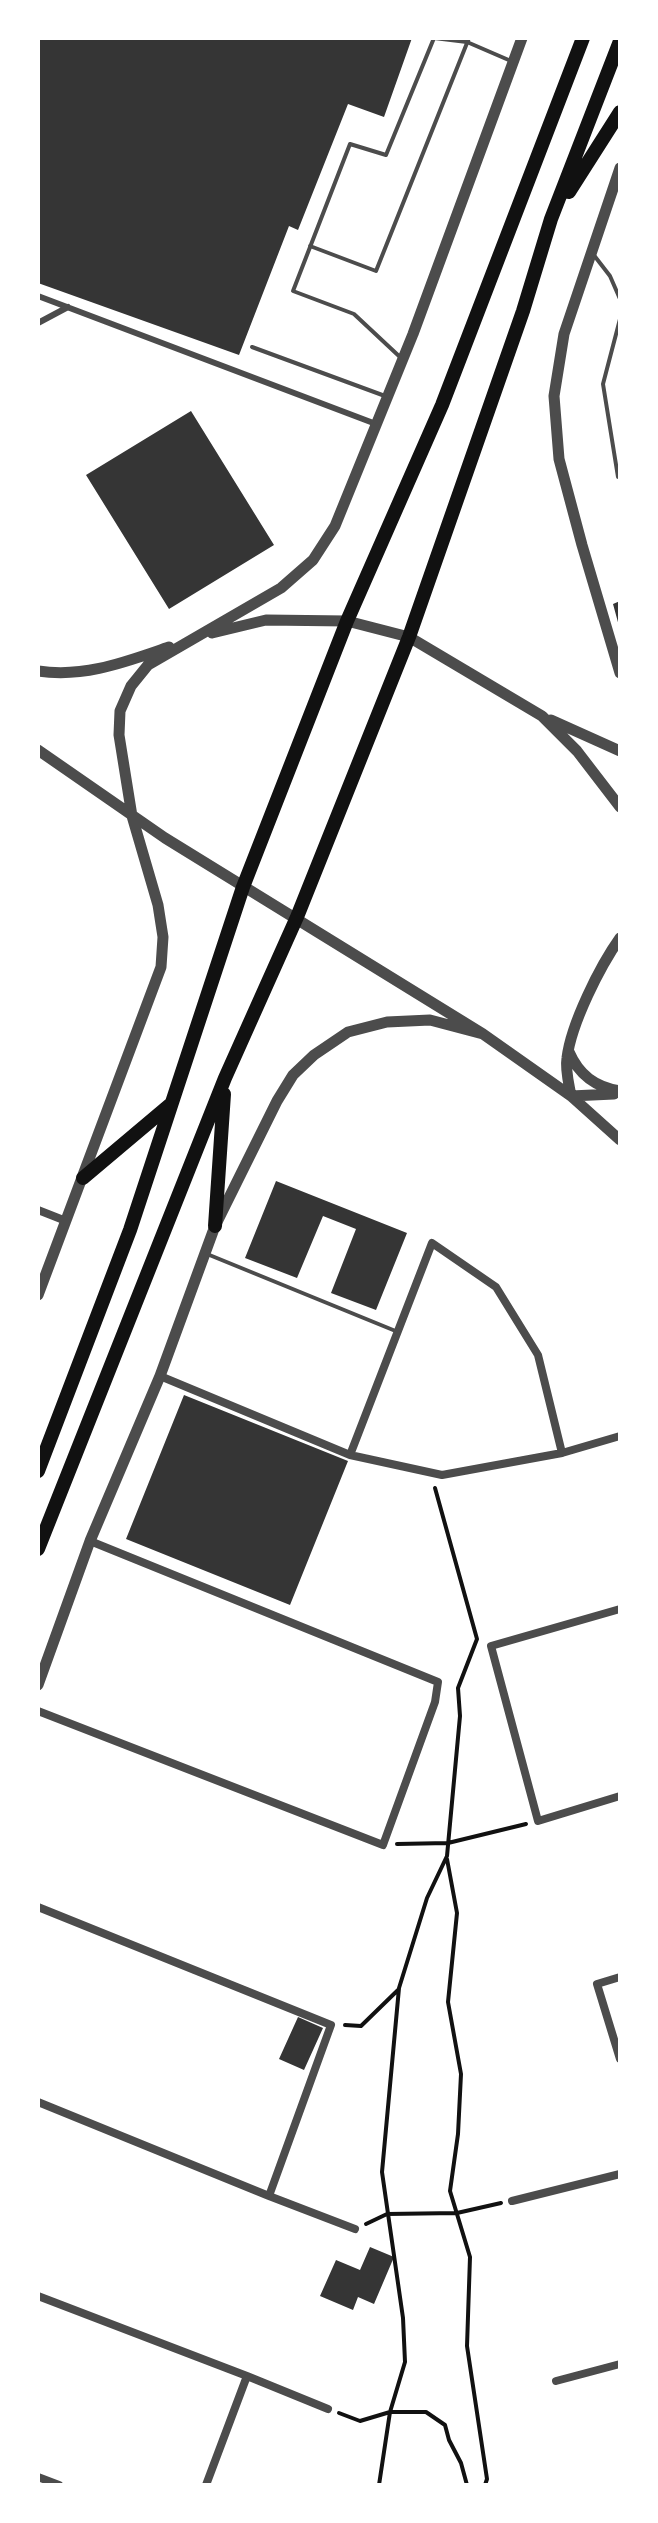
<!DOCTYPE html>
<style>
body{margin:0}
#map{position:relative;width:658px;height:2523px;overflow:hidden;background:#fff;font-family:"IBM Plex Sans",sans-serif}
canvas{display:block}
.frame{position:absolute;inset:0;border:40px solid #fff;pointer-events:none}
</style>
<div id="map">
<canvas width="658" height="2523"></canvas>
<div class="frame"></div>
</div>
<script>
const context = document.querySelector('canvas').getContext('2d');
context.lineJoin = 'round';
function fill(path, color) {
  context.fillStyle = color;
  context.fill(path, 'evenodd');
}
function stroke(path, color, width, dash) {
  context.strokeStyle = color;
  context.lineWidth = width;
  context.lineCap = dash ? 'butt' : 'round';
  context.setLineDash(dash || []);
  context.stroke(path);
}
const building = new Path2D(`
 M38 38H412L384 117 348 104 298 230 289 226 239 355 38 283Z
 M191 411 274 545 169 609 86 475Z
 M620 601V626H619L613 604Z
 M276 1181 407 1233 376 1310 331 1293 356 1229 323 1216 297 1278 245 1258Z
 M184 1395 348 1461 290 1605 126 1539Z
 M298 2017 323 2028 304 2070 279 2059Z
 M370 2247 394 2257 374 2304 358 2297 353 2310 320 2296 336 2260 360 2270Z`);
const path = new Path2D(`
 M397 1844 448 1843 526 1824
 M447 1859 457 1913 448 2002 461 2074 458 2134 450 2191 470 2257 467 2346 487 2479 485 2485
 M345 2025 361 2026 398 1990
 M366 2224 387 2214 457 2213 501 2203
 M339 2413 360 2421 390 2412H426L445 2425 449 2440 461 2463 467 2485
 M379 2485 390 2412 405 2362 403 2318 382 2172 399 1988 427 1898 447 1856 460 1716 458 1688 477 1639 435 1488`);
const service = new Path2D(`
 M310 246 376 271 469 38
 M593 254 610 276 620 299
 M620 319 603 384 618 477H620
 M252 347 385 396
 M400 357 354 314 293 291 350 144 386 155 434 38 467 42 511 61
 M207 1254 398 1332`);
const pedestrian = new Path2D(`
 M38 296 376 424
 M38 323 68 307`);
const minor = new Path2D(`
 M38 1210 66 1221
 M160 1376 350 1455 442 1475 562 1453 620 1436
 M350 1455 432 1243 496 1287 538 1355 562 1453
 M620 1609 491 1646 538 1821 620 1796
 M38 1711 383 1845 435 1702 438 1682 90 1541
 M38 1907 331 2025 269 2196 38 2102
 M620 1977 597 1984 620 2059
 M269 2196 355 2229
 M512 2201 620 2174
 M38 2296 247 2376 206 2485
 M247 2376 328 2409
 M556 2381 620 2364
 M38 2477 59 2485`);
const tertiary = new Path2D(`
 M620 168 564 334 554 396 559 459 582 545 620 673
 M212 633 266 620 347 621 409 637 542 716 577 751 620 807
 M38 671C85 678 125 662 169 647
 M551 720 620 751
 M38 750 165 838 483 1034 571 1096 620 1140
 M569 1052C579 1075 595 1087 620 1091
 M571 1096C569 1084 565 1070 567 1058 571 1024 600 966 620 938
 M571 1096 614 1094
 M38 1295 161 967 163 937 158 905 132 816 119 735 120 711 131 686 148 665 281 588 313 560 335 526 413 334 522 38
 M38 1685 90 1541 160 1376 215 1226 277 1101 293 1075 314 1055 348 1032 387 1022 430 1020 483 1034`);
const primary = new Path2D(`
 M569 192 620 112
 M83 1178 172 1103
 M215 1226 224 1094
 M38 1471 130 1230 243 887 347 621 442 405 583 38
 M38 1549 225 1078 297 917 409 637 523 311 551 219 620 41`);
fill(building, '#353535');
stroke(path, '#111', 4);
stroke(service, '#4c4c4c', 4);
stroke(pedestrian, '#4c4c4c', 6);
stroke(minor, '#4c4c4c', 8);
stroke(tertiary, '#4c4c4c', 11);
stroke(primary, '#111', 14);
</script>
